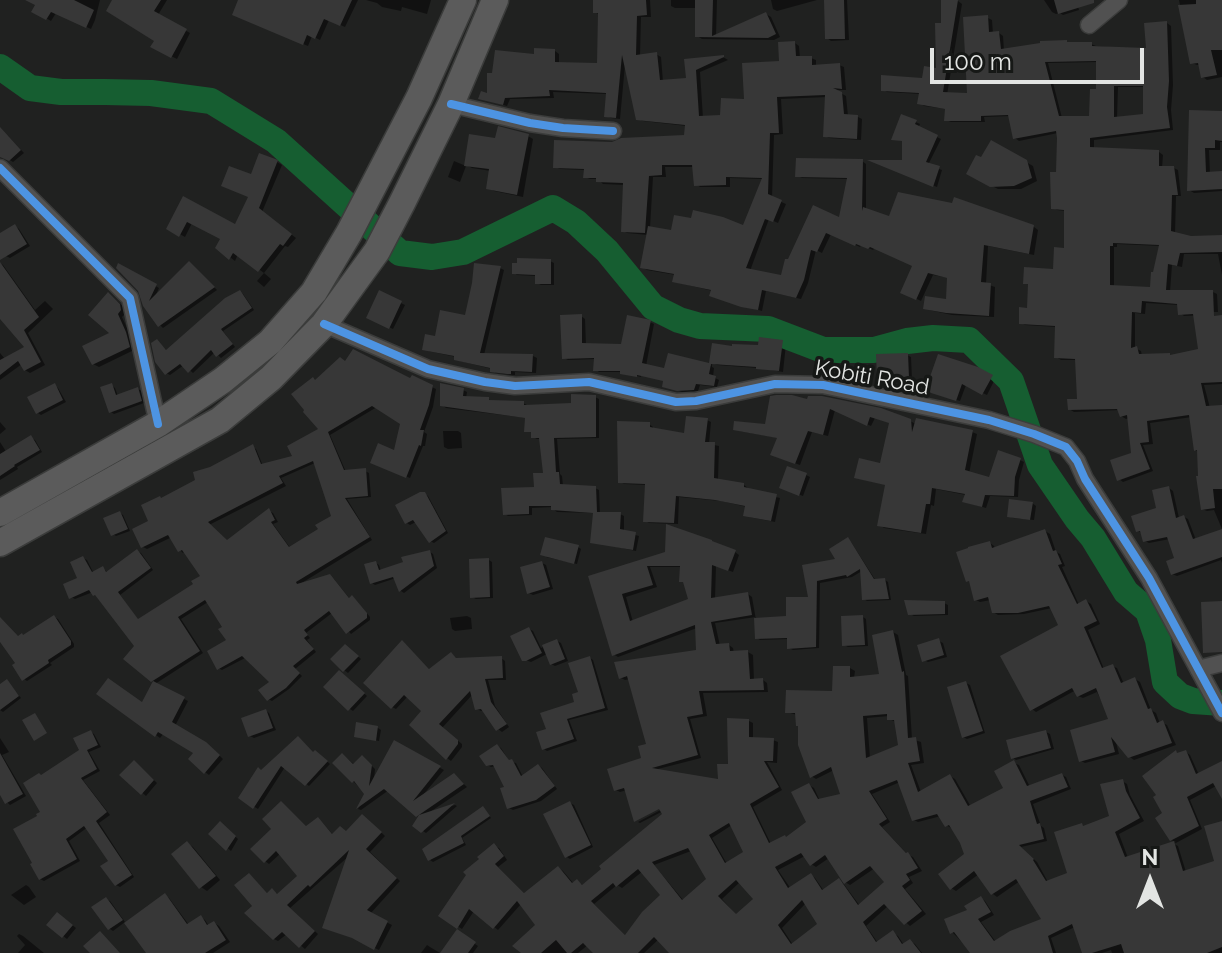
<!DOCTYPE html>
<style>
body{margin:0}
#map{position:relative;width:1222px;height:953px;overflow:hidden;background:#202120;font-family:Raleway,sans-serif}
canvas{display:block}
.north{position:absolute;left:1110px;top:841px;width:80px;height:80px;-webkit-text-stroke:6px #161816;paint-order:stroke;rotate:0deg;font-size:22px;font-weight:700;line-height:32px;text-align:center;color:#e3e5e3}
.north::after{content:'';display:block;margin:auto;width:28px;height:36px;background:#e3e5e3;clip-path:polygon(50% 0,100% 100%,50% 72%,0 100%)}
.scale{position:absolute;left:930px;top:48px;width:214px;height:36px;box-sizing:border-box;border:4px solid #e3e5e3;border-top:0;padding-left:10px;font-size:24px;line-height:28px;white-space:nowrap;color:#e3e5e3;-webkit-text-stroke:6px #161816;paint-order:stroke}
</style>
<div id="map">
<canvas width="1222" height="953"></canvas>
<div class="north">N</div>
<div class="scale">100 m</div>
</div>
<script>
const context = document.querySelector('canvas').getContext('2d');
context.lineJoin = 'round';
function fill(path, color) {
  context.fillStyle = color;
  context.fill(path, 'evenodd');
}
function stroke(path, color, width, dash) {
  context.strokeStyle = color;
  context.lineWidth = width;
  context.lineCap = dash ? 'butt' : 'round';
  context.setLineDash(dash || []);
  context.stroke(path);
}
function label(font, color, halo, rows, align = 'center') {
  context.font = font + ' Raleway,sans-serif';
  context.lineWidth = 7;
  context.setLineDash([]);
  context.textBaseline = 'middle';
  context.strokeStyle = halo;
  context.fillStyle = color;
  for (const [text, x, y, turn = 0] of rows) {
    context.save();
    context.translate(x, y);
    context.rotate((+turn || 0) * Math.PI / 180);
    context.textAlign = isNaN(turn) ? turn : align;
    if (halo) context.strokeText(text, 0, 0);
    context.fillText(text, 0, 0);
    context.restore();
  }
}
const shadow = new Path2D(`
 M40 0H100L95 20 91 29 56 13 51 21 34 11Z
 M115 0H167L158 15 190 33 177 59 153 47 156 40Z
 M240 0H358L345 27 329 20 320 40 312 36 308 46 239 17Z
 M366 0H431L427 14 402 7 401 11 382 7 377 3Z
 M595 0H650L651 17H641L640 56 656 54 661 57 663 82 688 80 686 61 723 57 728 60 700 72 703 118 722 117 746 101 781 63 795 43 799 46 800 58H811L816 60V67L839 65 844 67 846 90H835L846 96 848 116 858 117 862 119 861 140 829 138 825 136 827 97 781 99 783 134 774 135 772 198 786 204 778 223 769 219 750 271 783 278 787 261 840 220 848 179 802 178 797 176 862 161 866 164V210L891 219 1034 227 1038 230 1034 255 988 246 986 284 995 287 994 317 952 315 929 310 925 308 948 302 949 278 933 275 921 301 903 292 915 266 875 248 873 250 861 245 860 247 831 234 822 253 816 250 808 283 801 299 766 291 762 311 716 297 713 291 679 283 676 275 647 270 642 267 648 235 627 233 623 231 625 185 603 184 598 179H590L585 177 586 170 560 169 555 167 613 144 686 137 687 126 643 121 638 119 625 65 620 119 611 118 606 116 608 94 553 92 554 98 510 99 507 106 480 98 489 96 536 57 555 51 559 54V64L599 65 600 15 595 12ZM665 167H694L696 184 700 187H730V178L763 179 744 227 692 220 673 233 650 228 653 177H666Z
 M671 0H717L716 36 766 14 771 17 780 37 774 40 702 39 697 36V8H675L671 6Z
 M771 0H817L777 11 773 9Z
 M826 0H847L849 40 831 41 827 38Z
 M1044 0H1076L1079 10 1063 15 1060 13 1056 14 1052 12Z
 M1179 0H1222V77L1207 80 1203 77 1200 65H1197L1192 63Z
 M958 1 962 4 947 95 969 96 988 18 992 20 993 34 999 33 1003 36 1004 51 1067 42 1070 44H1091L1096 46 1148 50 1167 23 1171 26 1173 85 1171 110 1173 130 1094 140V149L1159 152 1163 155 1162 168H1174L1178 170 1181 196H1176L1175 234 1191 238 1222 237V275L1218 254H1184L1182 267 1172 265 1170 292H1213L1217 294 1218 312H1205V315L1184 316 1180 313 1179 305 1146 303 1145 314 1135 313V348L1141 351 1142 356 1181 355 1200 351 1222 331V384L1204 385 1210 408 1222 407V529L1214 510 1207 511 1202 509 1199 452 1195 450 1192 417 1150 423 1153 444 1143 445 1153 471 1123 482 1119 479 1133 454 1129 418 1126 419 1121 416 1120 410 1074 412 1069 409 1079 401 1077 360H1061L1056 357 1057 327 1025 325 1021 323 1029 310 1030 285 1025 283 1054 271 1066 250V211L1057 210 1053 208 1058 174V133L1019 141 1015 138 1010 116 984 117 985 122H951L946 120 947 109 924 106 920 103 921 94 887 92 883 90 923 80 938 71 944 25 943 2ZM1098 62V92L1091 118H1062L1048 63ZM1118 87H1145V116L1117 118ZM1117 244 1161 246 1152 290 1114 287V247H1117Z
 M1191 112 1222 113V142H1220V150H1209L1210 174 1222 173V191L1194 193 1189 190Z
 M902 116 920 124 918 128 941 139 928 165 942 170 937 187 875 162H904V141L893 139Z
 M8 136 24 153 13 162 0 154V138Z
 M528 136 533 139 523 197 494 191 488 188 491 171 472 168 466 165 497 140Z
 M992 143 1033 166 1037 181 1021 189H998L968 174 982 160Z
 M454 161 466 166 460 182 448 177Z
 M277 162 282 165 262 212 296 238 288 247 285 246 264 273 271 279 264 287 257 281 264 273 238 254 235 261 217 247 222 239 192 223 185 237 169 228 184 198 236 227 250 196 252 177Z
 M15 226 19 229 30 246 10 258 6 256 0 247V236Z
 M550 261 554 263V285H541L537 283V276L517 275 514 273Z
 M0 263 3 265 35 310 45 301 53 309 28 333 45 365 30 373 25 370 22 364 0 380V353L5 359 27 347 0 316Z
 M119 265 159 288 155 297 193 266 217 290 163 328 160 325 140 290Z
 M500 268 504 270 484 355 533 356 537 358 536 373 515 372V375H513L496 373 492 369 460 361 456 359V357L428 351 436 338 467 318Z
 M240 292 243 294 254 310 223 331 235 347 221 358 215 352 193 373 184 365 170 375 166 373 157 341 167 351Z
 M380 293 405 305 393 329 368 317Z
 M109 294 125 308 126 313 122 317 131 337 134 350 99 367 93 364 113 334Z
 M581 316 585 319 586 345 623 346 650 322 654 324 646 366 665 371 711 366 713 346 760 347 782 342 786 344 783 372 758 368 717 365 712 363V367L714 368 713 377 719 380 717 387 700 385 698 391 682 392 664 386 665 381 641 375V377L621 372H599L596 369V359L568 360 564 358Z
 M907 355 911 357 912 379 883 381 879 379Z
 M346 363 411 380 413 378 436 389 433 407 424 432 427 434 425 446H423L410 478 376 464 396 452 402 424 377 407 330 435 346 472 365 471 369 473 371 497 347 499 372 540 300 584 330 576 334 579 350 599 353 598 356 600 370 617V620L351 634 332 613 306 633 310 638 307 640 316 652 295 669 302 676 289 689 272 701 268 699 273 682 247 657 222 670 218 668 228 641 225 627 208 602 181 619 203 653 155 684 188 701 175 726 211 747 223 759 209 775 205 772 196 753 164 733 160 738 156 735 143 704 155 682 152 681 136 647 93 592 75 599 71 597 80 579 83 558 87 560 94 574 103 568 108 573 137 551 141 553 153 570 120 595 139 621 196 584 203 577 185 551 183 553 180 550 172 537 147 549 143 547 151 522 162 499 197 482 211 469 252 447 256 449 263 466 295 458 321 430 316 382ZM315 463 333 517 320 530 291 549 273 524 278 522 273 513 269 511 228 542 209 525 286 486 281 478Z
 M977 369 995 379 987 395 966 385 960 401 931 392Z
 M111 385 115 388 118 396 138 389 142 391 144 403 114 414 111 412Z
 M55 386 58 388 66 402 41 415 38 413Z
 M463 390 467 392 466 398 488 399 494 402 523 403 527 405H573L595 397 599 399V438L557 439 560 474 562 476 563 486 595 488 599 490 600 514H620L624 516V532L639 536 636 551 593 542 595 513 557 512 553 509V507L532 508V515L508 516 505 514 536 488 545 474 541 439H537L533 437V433L526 430 527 418 446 408 442 405Z
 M772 398 910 421 916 424 972 432 977 434 969 474 990 479 1020 460 1024 462 1019 480 1018 497 990 496 986 508 969 503 966 495 936 489 934 506 931 505 926 534 884 528 880 525 887 485 861 479 882 466 891 423 875 418 871 426 835 410 828 436 812 432 800 465 777 457 779 438 739 431 735 429 766 427Z
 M707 420 711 422 709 444 719 446 718 480 744 485 748 488 747 490 780 498 775 522 749 517 747 507 721 501 679 497 678 524 649 523 645 521 647 485 624 484 620 482 649 424 653 427V429L686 436Z
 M0 422 6 429 0 434Z
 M443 431H458L461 433 462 448 448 449 444 447Z
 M31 438 35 440 42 452 17 467 18 469 0 480V442L7 453Z
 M806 475 810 477 803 496 784 489Z
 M1169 488 1173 491 1179 518 1184 517 1188 519 1196 540 1222 531V563L1221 560 1177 576 1172 574 1177 559 1170 539 1149 543 1145 541 1143 534 1138 531 1158 510Z
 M424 494 428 496 448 533 434 543 430 541 416 522 410 525 407 523Z
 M1032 503 1036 506 1034 520 1013 518 1009 516Z
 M120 513 123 515 130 531 116 536 113 534Z
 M1045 531 1050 534 1056 552 1060 554 1065 566 1062 567 1079 605 1086 601 1091 604 1100 624 1088 630 1104 669 1112 666 1117 668 1124 684 1135 679 1140 682 1151 710 1156 713 1160 724 1163 723 1167 725 1176 745 1134 760 1130 757 1115 738 1119 754 1085 763 1081 761 1111 721 1097 692 1083 698 1078 696 1076 690 1036 712 1032 709 1061 626 1052 608 1024 614 998 615 993 612 991 600 980 602 976 600 972 583 968 580 990 543 994 546 995 549Z
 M848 539 851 542 876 581 885 580 888 582 891 600 867 601 864 599 862 571 852 577 820 583 819 648 793 650 789 648V639L760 640 757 638 756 617 715 623 720 646 729 645 733 648 734 653 748 652 753 655 754 681 763 680 767 683 768 692 703 693 707 716 690 719 701 758 654 770 720 781 730 765 749 721 753 723V739L773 740 778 742 777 763 767 762 782 790 753 807 771 844 787 839 809 823V785L814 788 820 801 842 796 834 770 816 779 811 776 797 715 787 712 834 693 850 668 855 671 854 678 882 675 893 632 898 635 906 675 908 676 912 739 921 742 924 763 911 765 921 792 950 776 955 779 971 807 1006 789 1014 763 1019 765 1030 787 1062 775 1066 777 1071 789 1033 804 1041 826 1044 828 1047 841 1021 847 1037 862 1048 882 1069 874 1082 826 1086 827 1111 817 1122 781 1127 784 1130 795 1144 821 1119 834 1128 858 1176 842 1171 840 1164 814 1179 755 1186 752 1190 755 1199 775 1222 763V791L1218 785 1190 800 1202 829 1174 844 1178 846 1186 872 1216 863 1222 823V953H1112L1111 950 1102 953H1084L1075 927 1051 938 1056 953H973L952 932 981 898 985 901 994 915 981 922 996 942 1044 920 1020 881 997 897 993 894 979 874 956 891 951 888 967 854 962 842 951 828 946 825 941 816 918 822 914 820 900 782 872 794 890 822 882 827 908 855 913 857 922 871 909 877 913 883 905 889 926 914 910 926 888 906 866 926 878 943 893 933 898 936 904 945 910 941 915 944 922 953H672L659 939 644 953H596L588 945 578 953H524L538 925 521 904 498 930 474 911 462 929 441 916 494 846 499 848 507 860 498 867 525 894 559 868 563 871 574 884 577 881 584 886 668 811 667 809 640 823 638 822 668 806 667 803 637 818V821L627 790 620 792 616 790 644 759 648 746 630 679 625 680 621 678 698 652 697 628 618 657 613 654 590 577 667 554 735 552 739 555 733 572 716 566 715 599 748 594 752 597 756 620 788 618 811 599 804 567 839 560ZM650 567H682L690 601 633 622 626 597 657 587ZM889 716V719L896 722 900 746 870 758 867 718ZM732 825 746 853 727 864 712 838ZM691 851 708 879 684 901 654 865ZM805 856 811 864 816 867 829 858 845 882 850 885 875 868 887 882 860 906 843 883 839 880 824 891 815 878 811 875 791 889 778 870ZM643 871 663 896 626 936 594 904 617 885 622 888ZM740 882 755 900 737 916 722 899ZM806 903 820 925 793 945 782 928Z
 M578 547 581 549 577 564 546 557Z
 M430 552 433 554 437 568 404 593 401 591 396 578 375 585 372 583 376 563 379 565 381 571Z
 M489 560 492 562 493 598 476 599 472 597Z
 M542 563 546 565 553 589 533 595 529 593Z
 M944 603 948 605V615L914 616 910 614Z
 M467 616 471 618 472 629 455 631 452 629 450 618Z
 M54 617 58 619 74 644V647L50 663 52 665 27 681 24 679 18 663 5 645 0 642V619L19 638Z
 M863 617 866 619 868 646 848 647 844 645Z
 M529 629 533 631 541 648 557 641 561 643 568 661 555 666 551 664 547 654 531 662 523 659Z
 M939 641 943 643 947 657 928 662 924 660Z
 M406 645 431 671 452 654 458 660 501 658 505 661 506 680H488L495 706 509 727 502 732 498 729 485 710 481 711 477 709 473 694 442 728 462 744V747L451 761 447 758 424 711 408 696 396 709 392 707Z
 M349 648 361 659 348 673 344 670Z
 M590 658 593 660 608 710 569 720 577 741 547 751 544 749 576 703Z
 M343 674 367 696 353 711 350 709Z
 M7 682 21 698 3 712 0 710V687Z
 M966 683 970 685 985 733 967 739 963 737Z
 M266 711 269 713 276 730 254 738 250 736Z
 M378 728 381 730 379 741 356 736Z
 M91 732 94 734 101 747 89 752 100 771 83 780 110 815 99 823 134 877 120 887 116 885 111 861 88 827 69 841 80 861 44 881 40 879 43 812 42 777 82 750Z
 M1046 732 1050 734 1054 749 1016 760 1012 757Z
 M0 738 9 752 2 755 26 796 10 805 7 802 0 791Z
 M395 743 444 770 423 795 454 775 467 787 430 812 455 805 457 806 426 833 414 825 420 817 389 790 361 810 358 809 366 794 335 763 343 755 355 765 366 760 375 769 374 780Z
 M497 746 501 748 510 762 516 763 523 777 539 766 542 768 557 789 541 801 513 810 509 808 506 788 496 766 491 767 487 765Z
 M314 754H319L330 764 309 786 285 767 258 809 240 798 262 772Z
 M138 765 157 783 146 796 122 775Z
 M282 803 307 827 318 819 322 822 334 836 348 833 367 819 385 836 370 852 400 881 370 914 392 925 379 950 358 940 349 856 290 908 318 934 305 949 287 934 278 941 274 939 255 906 250 875 268 894 272 891 279 895 299 876 281 853 269 864 265 861Z
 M570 803 574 805 593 847 570 859 567 857Z
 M483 808 491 818 462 838 466 845 433 862 430 860Z
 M224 826 238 839 231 851 211 834Z
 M187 843 193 847 220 880 207 891 201 887Z
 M26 885 29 887 36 897 24 905 11 895Z
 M165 896 169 898 189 925 201 917 205 920 209 926 214 923 219 926 230 942 213 953H149Z
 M106 899 110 901 125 922 113 931 110 929Z
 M61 916 76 928 67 939 49 925Z
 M457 932 478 946 473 953H443Z
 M19 934 23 936 44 953H18L25 945 17 936Z
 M427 945 430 947 440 953H421Z`);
const river = new Path2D(`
 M0 67 30 88 61 92H105L151 93 211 101 276 141 400 253 432 257 463 252 553 208 576 222 607 251 653 307 679 320 700 326 768 329 823 350H874L907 341 933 338 969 340 1011 381 1040 465 1077 519 1093 538 1126 592 1148 611 1158 640 1165 682 1180 696 1193 701 1222 703`);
const building = new Path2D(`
 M25 0H74L94 10 86 28 51 12 46 20 31 12 35 5Z
 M112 0H161L154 11 187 29 171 58 150 47 154 41 106 11Z
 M238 0H352L340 26 324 19 315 39 307 35 303 45 232 15Z
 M593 0H646L647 15 637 16 636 55 657 52 660 80 686 78 684 59 724 55V57L696 70 699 116 720 115 721 98 744 99 742 63 779 61 778 42 795 41 796 56H812V65L840 63 842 89 833 88 842 92 844 114 858 115 857 139 823 137 825 95 777 97 779 133H770L768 194 782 200 773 222 765 219 746 268 781 275 785 259H788L813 205 839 217 847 178 795 177 796 158 863 159 862 211 863 207 889 216 898 192 952 203 954 197 1034 225 1029 254 984 245 981 282 991 283 989 316 946 313 923 309 925 296 946 299 947 278 928 273 916 300 900 293 912 266 870 247 868 249 856 244 855 246 826 233 817 252 811 250 804 280 796 298 762 290 758 310 741 307 709 296 711 290 672 282 674 274 640 268 648 226 671 230 674 215 691 218 693 210 723 217 743 225 762 178 726 177V185L694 186 692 165H662V175L649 176 645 233 621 232 623 183 596 182V178H583L584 169 553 168 554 140 612 142 621 138 684 135 685 125 636 120 622 55 616 118 604 117 606 93 549 90 550 96 505 98 503 105 478 99 481 91 487 93V73H492L495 50 534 54V48L555 49V62L597 63 598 13H593Z
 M695 0H713L712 36 766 12 776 34 768 38 695 37Z
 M824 0H844L845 39H825Z
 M941 0H958L943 92 967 93 963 17 988 15 989 32 999 31 1001 49 1040 43V41L1067 40V42H1092V46L1146 48 1144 23 1167 21 1169 81 1167 107 1170 128 1090 138V147L1159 150V166H1174L1178 195H1172L1171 231 1191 236 1222 235V252L1180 253 1177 266 1168 264 1166 290H1213L1214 316 1222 315V382L1201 383 1206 406 1222 405V489H1213L1215 508 1201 510 1196 476H1198L1197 450 1194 451 1189 415 1147 421 1149 442 1140 443 1150 469 1117 481 1110 460 1131 453 1127 415 1120 417 1117 409 1068 410 1067 399H1077L1075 359 1054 358 1055 326 1019 324V307L1027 308 1028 284H1023L1024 267 1053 269 1054 247 1064 248V210L1051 209 1050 172H1056L1057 138 1056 131 1013 139 1008 115 981 116V121H944L945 109 917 104 919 93 881 91V75L922 78 924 66 936 68 935 23H941ZM1096 61V89H1090L1089 116H1059L1045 62ZM1114 86H1143V114L1114 117ZM1113 243 1159 245 1153 272H1151L1150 287 1110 285V246H1113ZM1142 301 1177 304 1178 315 1193 314 1198 349 1170 355V353L1139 354 1137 346 1131 348 1132 312 1141 313Z
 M1054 0H1094V3L1058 14Z
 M1196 0H1222V50H1211L1217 75 1201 78 1198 63 1190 64 1178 5 1196 4Z
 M1189 110 1222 111V141L1215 140V148H1205L1206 172 1222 171V189L1187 191Z
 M901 114 917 120 915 124 938 135 926 162 940 166 933 187 867 160H902V141L891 140Z
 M498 126 529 134 517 195 486 189 489 169 464 166 469 134 495 138Z
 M0 127 21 150 9 161 0 157Z
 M991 140 1027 160 1032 178 1014 186 990 187 966 174 976 155 981 157Z
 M259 153 278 160 259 208 292 234 283 246 280 244 258 272 233 253 229 260 215 248 220 239 187 222 179 237 166 229 183 196 235 224 248 197 221 186 229 166 251 174Z
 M15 224 27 244 0 260V233Z
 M517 258 551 259V284H535V275L512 274V263H517Z
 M189 261 215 287 158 327 143 306 138 291 116 268 118 263 157 284 149 301Z
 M0 262 39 317 24 330 41 362 24 371 18 361 0 375V360L24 347 0 319Z
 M474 263 501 266 480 353 533 354 532 372 511 371V374H507L490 372V368L454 360V356L422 350 425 334 435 336 440 310 465 315 472 283Z
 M240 290 252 308 221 329 233 344 216 357 211 350 188 373 180 364 165 375 155 362 151 343 157 339 166 350 225 298Z
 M379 290 402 301 389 329 366 318Z
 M108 292 120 304 121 310 118 314 126 332 130 347 92 365 82 346 109 333 88 315Z
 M582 314V343L621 344 627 315 651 320 642 363 664 368 668 353 709 363 712 343 732 346V344L758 345 759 337 783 340 779 371 756 369V367L711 364 709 374 716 376 714 386 696 384 694 390 677 391 662 387 663 381 637 375V377L620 374V371H593L594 358 562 359 560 315Z
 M353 349 410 378 412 375 433 385 429 405 420 430H424L421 446 419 445 406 478 370 463 378 443 394 450 400 424 372 406 328 432 344 470 366 468 368 496 345 498 370 537 296 582 297 584 330 574 349 598 352 595 367 613V618L346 634 329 611 304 630 308 635 304 638 314 649 293 666 300 673 286 688 267 701 258 690 269 682 242 656 217 670 207 651 226 640 218 629 222 627 205 600 178 617 200 651 151 682 123 659 134 646 95 595 93 596 89 590 69 599 63 584 77 578 70 562 83 556 92 572 103 566 106 572 137 549 151 568 118 592 138 619 193 584 191 581 200 576 182 550 178 552 168 535 141 548 132 529 148 521 141 505 160 496 161 498 195 480 193 472 210 467 253 444 261 464 292 456 287 446 318 429 303 412 304 410 291 394 313 377 315 380 340 357 345 361ZM313 461 331 516 315 525 318 529 289 547 271 522 275 520 269 508 227 540 208 522 283 483 279 476Z
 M908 353 909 378 877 380 876 354Z
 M938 354 978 367 993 375 982 395 962 384 956 401 925 391Z
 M55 383 63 400 36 414 27 397Z
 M112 383 116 395 138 387 142 401 109 413 100 387Z
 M440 383 464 388 463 396 489 397V400L524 401V405L571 403V394L596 395V437L554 438 556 472H559L560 484 596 486 597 512H621L620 529 636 532 633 550 590 543 593 513 551 510V506H529V514L503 515 501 488 534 487 533 473H543L539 438H531V432H524L525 418 440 406Z
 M776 395H792L807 399 808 396H822L881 408 911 419 912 432 916 418 973 430 965 470 989 477 998 450 1021 458 1015 477 1014 496 985 495 982 507 962 502 965 494 932 488 930 504H926L921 533 877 526 885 485 854 478 859 458 880 463 889 423 870 417 867 426 830 409 823 435 808 431 795 464 770 455 777 438 733 430 734 421 765 424 770 396Z
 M686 416 708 418 705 442H715L714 478 744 483V487L777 494 771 521 743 516 745 506 715 500 676 496 674 523 643 522 645 484 618 483 617 421 650 422V427L684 433Z
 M31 435 40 450 14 465 15 466 0 476V454Z
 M787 466 807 473 799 496 779 488Z
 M1169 486 1176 518 1184 515 1193 539 1222 529V557L1171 575 1166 561 1174 558 1167 537 1143 542 1140 531 1136 532 1131 516 1156 508 1152 490Z
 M420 492H425L446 531 429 543 413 520 405 524 395 505Z
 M1009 499 1033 502 1030 520 1007 517Z
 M120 511 128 529 111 536 103 518Z
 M666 524 712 540V541L736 550 728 571 712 565 711 598 748 592 752 615 711 622 716 644 729 643 730 651 748 650 750 679 763 678 764 690 699 691 703 714 687 717 698 755 652 768 718 779 717 764H728L727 718 749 719V737L774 738 773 761H764L779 787 750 804 769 843 785 835 786 837 806 822 791 792 809 783 818 799 840 794 831 767 810 778 798 745V726H796L795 713H785L786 690 832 691 833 666H850V677L879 674 872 635 893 630 902 672 904 671 908 738 916 737 920 761 908 763 918 792 950 774 968 806 1003 788 994 771 1014 760 1027 786 1062 773 1068 787 1030 801 1037 824 1040 823 1044 839 1019 845 1034 859 1033 860 1046 881 1067 873 1054 832 1082 823 1083 826 1109 816 1100 784 1123 779 1126 791 1140 818 1115 832 1125 857 1174 841 1183 871 1214 861 1204 826 1222 821V947L1207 953H1124L1121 944 1092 953H1082L1072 924 1048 936 1053 953H970L954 932 950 934 944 919 967 910 964 906 981 896 991 912 978 919 994 941 1010 931 1041 919 1016 879 991 895 974 871 950 890 938 874 964 854 960 843 949 825 945 827 937 814 912 821 897 780 869 791 887 819 879 824 906 853 908 852 918 868 906 874 910 880 902 886 922 911 904 925 884 904 863 922 876 942 893 930 902 944 910 939 921 953H669L654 937 638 953H593L583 943 571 953H567L556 940 541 953H521L512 946 535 925 517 901 493 929 469 909 457 929 438 916 466 875 463 872 479 859 477 857 494 843 504 856 495 864 524 893 558 866 572 883 577 879 582 885 601 869 599 866 662 814 659 809 634 822 624 788 614 791 607 769 641 758 638 746 646 744 627 676 619 679 614 662 696 650 695 625 612 656 588 576 665 552ZM647 566H680L679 582H683L688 599 630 621 622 594 653 585ZM887 714V720H894L898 745 866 758 863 716ZM729 823 743 852 725 863 709 835ZM688 848 706 879 682 900 652 862ZM801 853 810 866 825 855 844 884 870 866 884 882 858 905 839 878 822 890 811 873 788 888 775 867ZM638 869 660 895 642 912 625 935 591 901 613 883 616 887ZM736 880 753 899 736 914 718 896ZM802 900 817 924 791 944 778 925Z
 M1045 529 1053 551 1056 550 1062 564 1058 565 1077 604 1086 599 1097 621 1084 627 1102 668 1113 664 1121 683 1135 677 1148 709 1151 708 1157 723 1163 720 1172 743 1128 758 1111 737 1115 752 1079 762 1070 730 1108 719 1096 688 1077 697 1072 688 1030 711 1000 656 1058 625 1049 606 1018 613H992L988 597 974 601 969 581 966 582 956 552 968 548V547L990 541 992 548Z
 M545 537 579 545 574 564 540 555Z
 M848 537 874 579 885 578 889 599 862 600 860 569 847 577 846 575 817 581 816 647 787 649V638L755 639 754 618 786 616V597H808L802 565 835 559 829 549Z
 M430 550 434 566 399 592 393 577 370 584 364 564 376 561 379 570 403 562 401 557Z
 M489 558 490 597 470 598 469 559Z
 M542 561 550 587 527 594 520 567Z
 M904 600 945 601V614L908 615Z
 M1222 601V652L1203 653 1201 602Z
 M54 615 71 641V645L48 660 49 663 22 681 12 665 15 663 0 642V617L18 636 22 633 23 635Z
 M863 615 865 645 842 646 841 616Z
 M529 627 542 653 526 661H522L510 636Z
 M939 638 944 655 922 662 917 645Z
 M557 639 565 659 550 665 542 645Z
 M402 640 429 669 451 652 456 658 502 656 503 678 485 679 491 702 507 724 496 731 481 709 475 710 470 691 439 724 458 740V744L446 760 409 725 421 711 404 695 391 709 363 683Z
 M345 644 359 656 343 672 330 659Z
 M590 656 605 708 567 719 574 739 542 750 536 732 546 729 540 713 574 702 572 694 578 692 568 663Z
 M339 670 365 693 348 711 323 687Z
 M108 678 142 702 153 681 185 697 172 722 206 742 220 755 204 774 188 759 193 753 158 732 155 737 96 694Z
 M7 679 19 696 0 710V684Z
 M966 681 983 731 962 738 947 687Z
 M266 709 273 728 248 737 241 718Z
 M35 713 47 733 34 741 22 720Z
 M356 722 378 726 376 741 354 737Z
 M91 730 98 745 87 750 97 769 81 778 107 812 96 821 132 875 115 886 100 866 108 861 84 826 66 839 77 859 39 880 30 864 32 863 13 829 37 816 36 814 40 812 23 783 39 773 41 775 79 750 73 738Z
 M1046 730 1051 748 1011 759 1006 740Z
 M298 736 313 752 315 750 328 761 305 786 281 766 253 809 238 798 258 767 261 770Z
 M394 740 441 766 413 801 454 773 464 784 416 817 384 789 356 809 364 794 354 781 352 783 332 763 342 753 353 764 362 755 372 765 369 786Z
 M497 744 509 760 512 759 521 776 538 764 555 786 536 800 507 809 500 788 504 787 493 765 486 766 479 756Z
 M1176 750 1177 753 1186 750 1196 774 1222 761V799L1213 783 1187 797 1199 826 1170 841 1155 818 1162 813 1153 797 1156 795 1142 776Z
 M0 753 23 794 5 804 0 795Z
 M134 760 154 780 141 795 119 775Z
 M281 801 306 826 318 817 332 834 340 826 346 831 362 814 382 832 366 849 397 878 367 910 388 921 374 950 352 938 322 928 349 850 310 887 308 885 287 905 315 931 299 948 282 932 273 940 244 913 252 906 234 885 249 873 267 893 272 888 277 894 297 876 276 851 264 863 250 849 271 829 262 819Z
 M570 801 591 845 565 858 543 814Z
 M455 803 421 833 412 826 419 815Z
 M483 806 490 816 461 836 464 843 428 861 422 849Z
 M220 821 236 836 226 851 208 834Z
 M187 841 216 876 199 889 171 854Z
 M165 893 187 924 201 915 207 925 214 921 226 940 205 953H146L124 923Z
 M106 897 123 920 108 930 91 907Z
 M57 912 73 925 62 938 46 925Z
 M457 929 476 942 468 953H440Z
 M100 931 120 953H90L83 946Z`);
const minor = new Path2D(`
 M1089 25 1119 0
 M451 104 530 123 563 128 613 131
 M0 168 130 298 158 424
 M324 324 428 369 485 382 515 386 589 382 676 402 696 401 775 384 823 385 989 420 1034 434 1066 447 1077 461 1085 479 1149 578 1222 713
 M1198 669 1222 663`);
const primary = new Path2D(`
 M0 513 158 424 223 380 270 342 314 292 349 233 419 98 463 0
 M0 543 220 420 271 378 324 324 377 251 402 203 451 104 495 0`);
const cycleway = new Path2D(`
 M451 104 530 123 563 128 613 131
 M0 168 130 298 158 424
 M324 324 428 369 485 382 515 386 589 382 676 402 696 401 775 384 823 385 989 420 1034 434 1066 447 1077 461 1085 479 1149 578 1222 713`);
const streetNames = [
 ["Kobiti Road",872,378,10]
];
fill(shadow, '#0007');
stroke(river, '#165e31', 26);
fill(building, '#373737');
stroke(minor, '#3b3c3b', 19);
stroke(primary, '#3b3c3b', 29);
stroke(minor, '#515151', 16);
stroke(primary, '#5b5b5b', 26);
stroke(cycleway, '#4d94e3', 8);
label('22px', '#e3e5e3', '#161816', streetNames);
</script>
